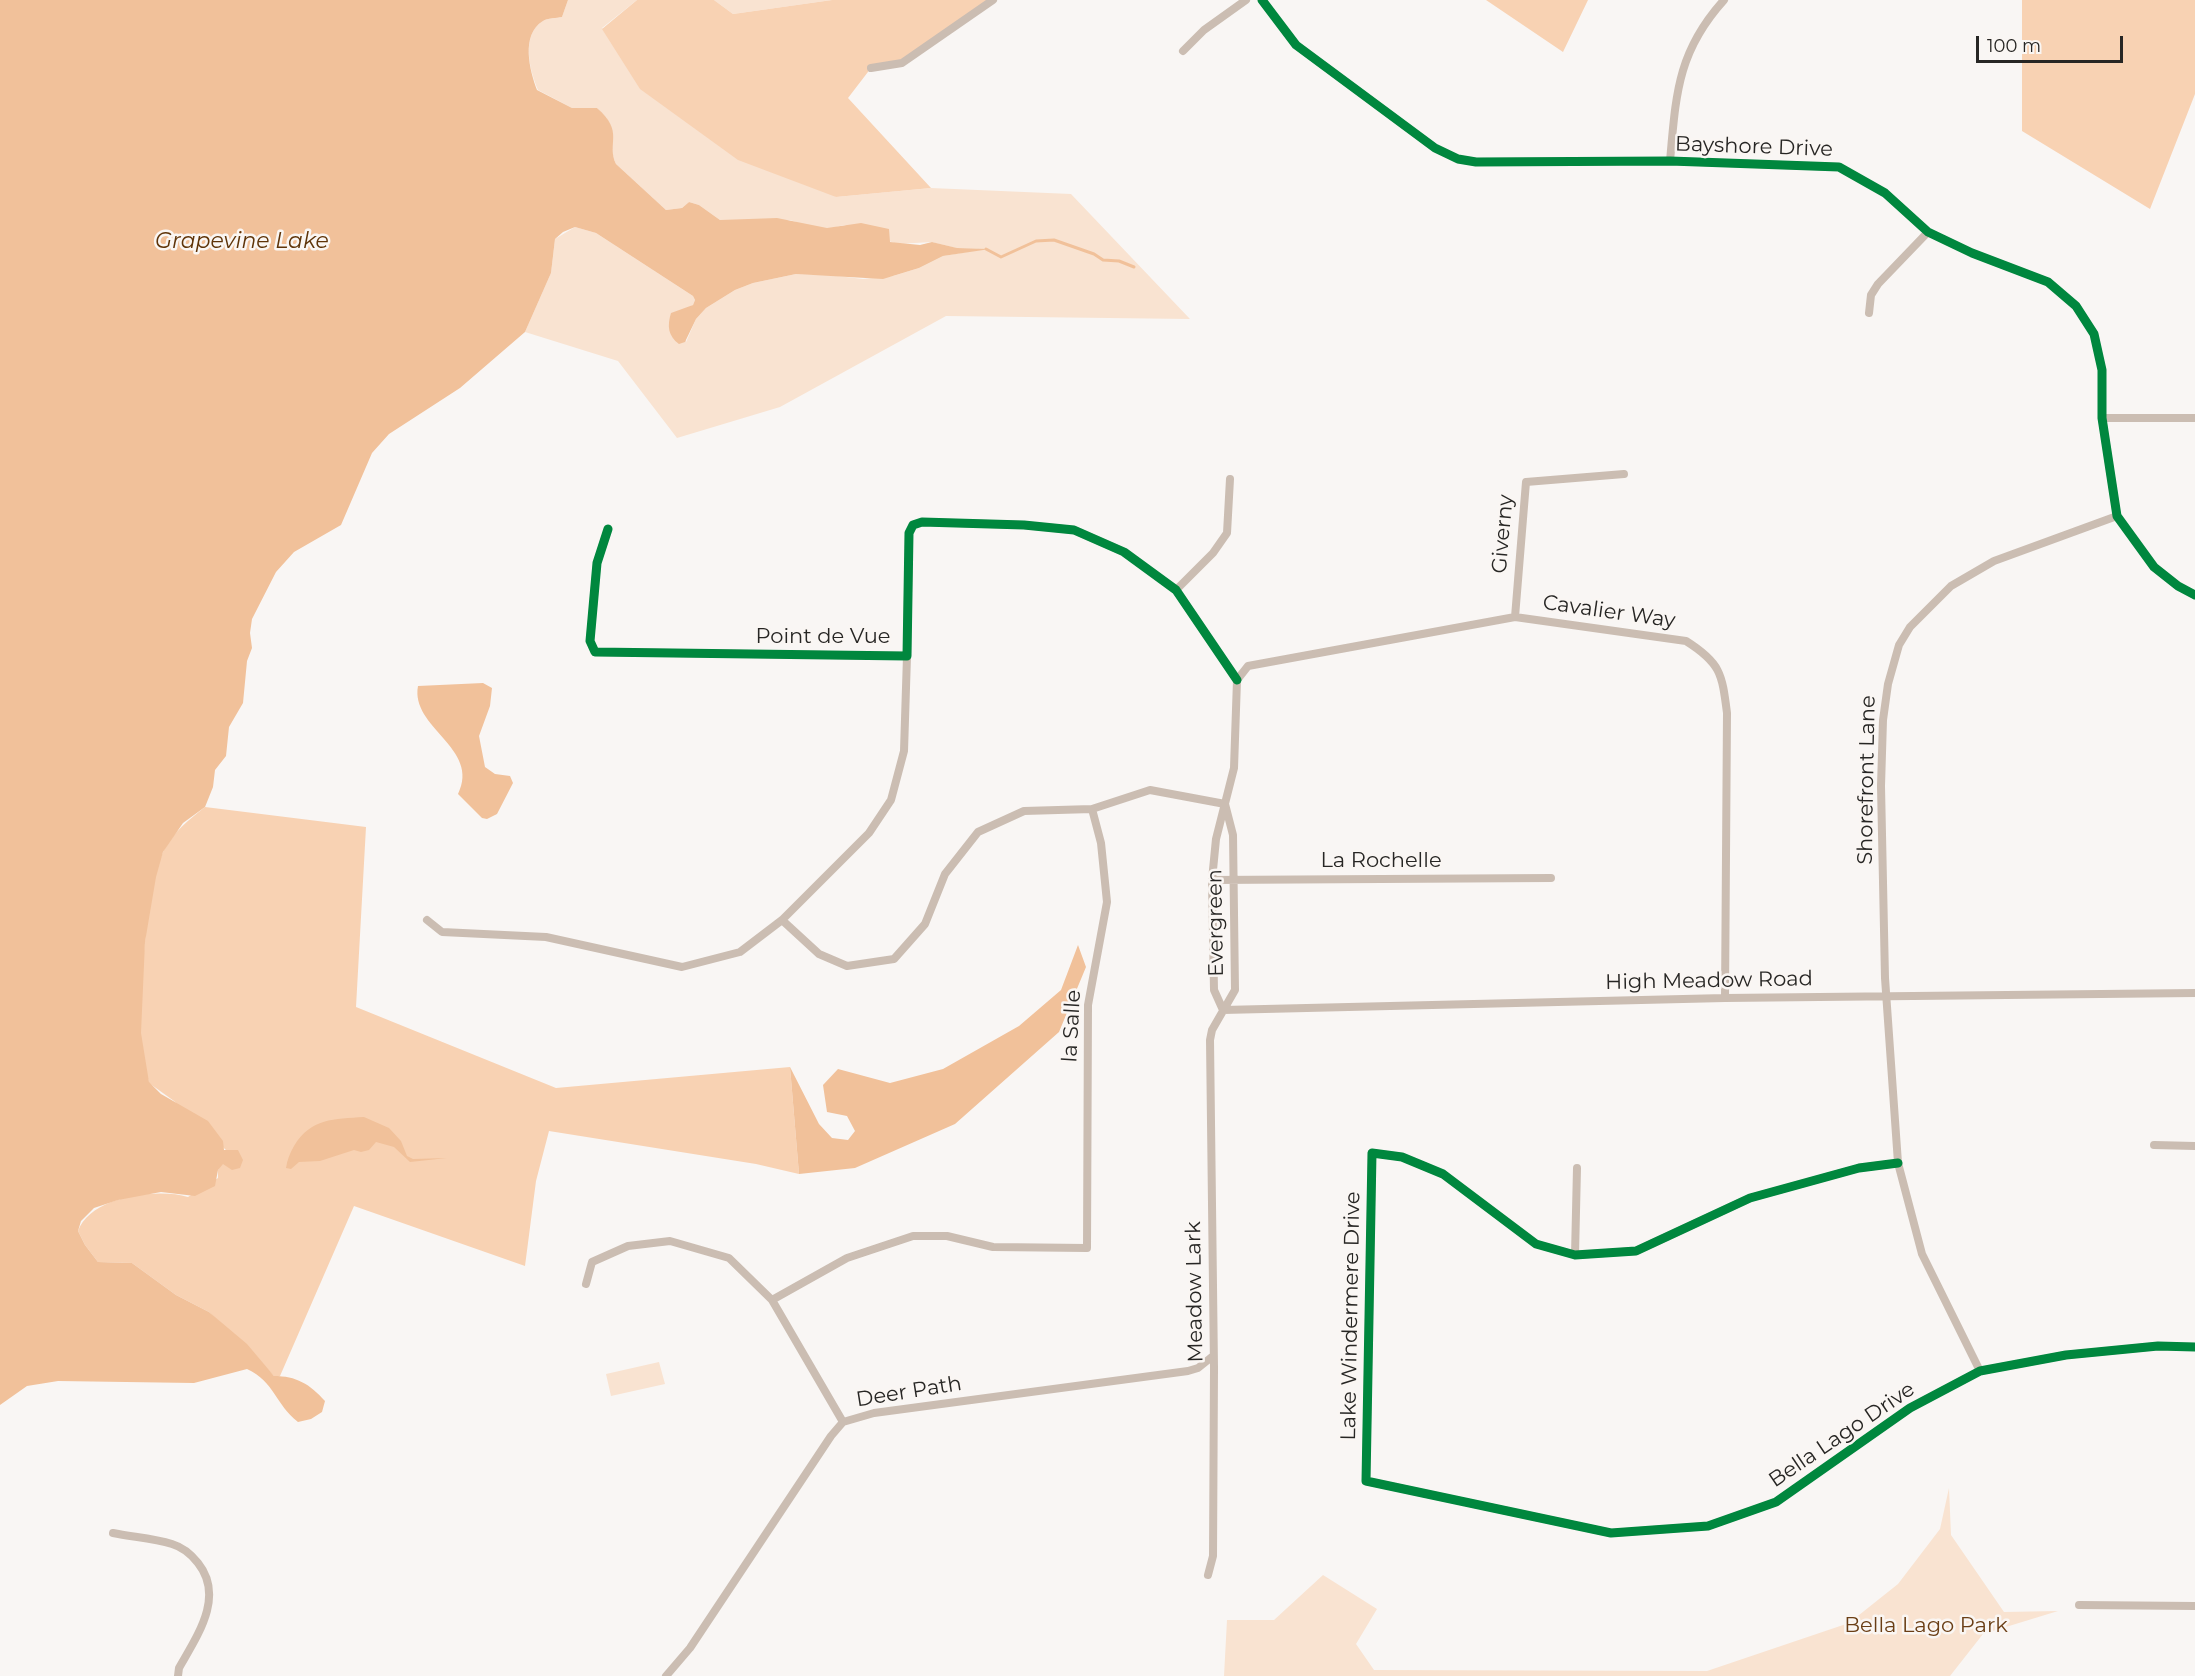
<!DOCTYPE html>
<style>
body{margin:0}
#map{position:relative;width:2195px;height:1676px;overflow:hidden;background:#f9f6f4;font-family:Montserrat,sans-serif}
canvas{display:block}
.scale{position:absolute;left:1976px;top:36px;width:147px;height:27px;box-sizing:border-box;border:3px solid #272624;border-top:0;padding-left:8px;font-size:18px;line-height:21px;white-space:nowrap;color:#272624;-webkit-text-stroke:4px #faf6f3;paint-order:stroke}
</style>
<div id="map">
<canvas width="2195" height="1676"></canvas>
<div class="scale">100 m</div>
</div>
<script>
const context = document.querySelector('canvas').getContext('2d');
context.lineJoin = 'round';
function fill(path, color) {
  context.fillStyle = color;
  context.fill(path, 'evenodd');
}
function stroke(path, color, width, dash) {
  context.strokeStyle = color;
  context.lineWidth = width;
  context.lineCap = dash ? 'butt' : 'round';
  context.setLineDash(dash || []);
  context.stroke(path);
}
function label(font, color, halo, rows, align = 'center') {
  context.font = font + ' Montserrat,sans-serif';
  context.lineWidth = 5;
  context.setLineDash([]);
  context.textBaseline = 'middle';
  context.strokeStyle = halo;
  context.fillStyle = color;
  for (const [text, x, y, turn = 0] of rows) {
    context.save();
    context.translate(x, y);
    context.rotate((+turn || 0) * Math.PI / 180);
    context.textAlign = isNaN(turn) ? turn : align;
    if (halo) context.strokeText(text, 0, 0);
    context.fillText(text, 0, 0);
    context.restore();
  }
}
const green = new Path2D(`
 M568 0H637L602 28 836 197 931 188 1071 194 1190 319 946 316 780 407 677 438 618 361 525 332 551 273 555 239 575 227 596 233 693 296 695 300 693 305 682 311 686 342 696 319 706 308 735 290 753 283 796 274 829 275 863 279 893 276 919 268 943 256 985 249 956 248 932 242 897 244 844 225 828 229 808 226 790 220H720L699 205 689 202 682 208 666 210 616 164C605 141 624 132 597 108H572L538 90C530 71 520 35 543 21 547 18 557 18 562 17Z
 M714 0H832L733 14Z
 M659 1362 665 1384 611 1396 606 1374Z
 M1949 1488 1951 1535 2004 1612 2058 1611 1983 1634 1950 1676H1224L1227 1620H1274L1323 1575 1377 1609 1356 1644 1374 1670 1707 1671 1849 1623 1898 1584 1940 1529Z`);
const forest = new Path2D(`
 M637 0H714L733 14 832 0H993L902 63 871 68 848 98 931 188 836 197 738 160 640 89 602 29Z
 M1486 0H1588L1563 52Z
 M2022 0H2195V94L2150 209 2022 131Z
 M205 807 366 827 356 1007 556 1088 790 1067 799 1174 756 1164 549 1131 536 1181 525 1266 354 1206 280 1376H274L209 1312 176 1295 132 1263 98 1262 85 1245 78 1231C91 1196 157 1188 188 1197L218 1178V1170L227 1151 174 1101 149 1083C147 1073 144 1065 143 1055 136 1016 146 885 164 850 174 831 189 820 205 807Z`);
const water = new Path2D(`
 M0 0H568L562 17C557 18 547 18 543 21 520 35 530 71 537 90L572 108H597C625 132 606 143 616 164L666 210 682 208 689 202 699 205 720 220 777 218 827 228 861 223 889 229 890 242 920 245 932 242 957 248 990 249 943 256 919 268 883 279 796 274 753 283 735 290 706 308 696 319 685 342 679 344C668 336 667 326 671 313L693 305 695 300 693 296 596 233 575 227 563 232 555 239 551 273 525 332 460 388 389 434 372 453 341 525 294 552 276 572 252 619 250 633 252 648 247 661 243 703 229 727 226 756 215 770 213 787 205 807 183 823 163 852 156 877 145 942 141 1033 149 1082 161 1094 208 1121 223 1141 224 1150H238L243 1160 240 1168 232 1170 223 1164 218 1170 215 1186 195 1196 161 1192 118 1200 94 1208 81 1221 78 1231 85 1245 98 1262 132 1263 176 1295 209 1312 247 1344 274 1376C296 1376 310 1384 325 1401L322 1412 311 1419 298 1422C275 1404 275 1382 247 1369L194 1383 58 1381 27 1386 0 1405Z
 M483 683 492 688 490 706 479 736 485 767 495 774 510 776 513 783 497 814 487 819 482 818 458 794C481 748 410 728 418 686Z
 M1078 945 1086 967 1059 1032 955 1124 855 1168 799 1174 790 1067 819 1124 832 1138 848 1140 855 1131 847 1116 827 1112 823 1085 838 1069 890 1083 943 1069 1019 1026 1061 990Z
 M364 1117 389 1128 401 1141 407 1156 413 1159 447 1158 410 1162 394 1147 376 1142 369 1150 361 1152 354 1150 320 1161 299 1162 291 1169 286 1168C287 1160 290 1153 294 1146 311 1118 334 1119 364 1117Z`);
const stream = new Path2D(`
 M986 249 1001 257 1036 241 1054 240 1094 254 1103 260 1119 261 1134 267`);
const street = new Path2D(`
 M1262 0 1296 45 1435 148 1458 159 1476 162 1670 161 1839 167 1885 193 1928 232 1972 253 2048 282 2076 306 2094 334 2102 370V418L2117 516 2154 567 2178 586 2195 595
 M1183 51 1204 30 1246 0
 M871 68 902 63 993 0
 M1670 161C1676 95 1677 52 1724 0
 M1869 313 1871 295 1878 284 1928 232
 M2102 418H2195
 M608 529 597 563 590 641 595 652 907 656 909 533 913 525 922 522 1024 525 1074 530 1124 552 1176 590 1237 680
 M1176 590 1213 553 1227 533 1230 479
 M1515 617 1526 482 1624 474
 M1237 680 1248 666 1515 617 1686 641C1721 663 1722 674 1727 713L1725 998
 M1212 880 1551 878
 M427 920 442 932 546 937 682 967 740 952 782 920 869 833 891 800 904 751 907 656
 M782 920 819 954 847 966 894 959 925 924 945 874 978 832 1024 811 1092 809 1150 790 1225 804
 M1223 1010 1725 998 2195 993
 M1223 1010 1214 990 1212 880 1216 839 1234 768 1237 680
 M2154 1145 2195 1146
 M1898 1163 1859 1168 1750 1198 1636 1251 1575 1255 1536 1244 1443 1174 1402 1157 1372 1153 1366 1481 1611 1533 1708 1526 1776 1502 1910 1408 1980 1371 2066 1355 2158 1346 2195 1347
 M1575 1255 1577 1168
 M586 1284 592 1262 628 1246 670 1241 729 1258 772 1300 843 1422
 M772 1300 847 1258 913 1236H947L993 1247 1087 1248 1088 1005 1107 902 1101 843 1092 809
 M1980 1371 1922 1254 1898 1163 1885 978 1881 786 1883 720 1888 684 1899 645 1910 627 1951 586 1994 561 2117 516
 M113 1533C132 1537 153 1538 172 1544 182 1547 191 1554 198 1563 225 1597 197 1636 179 1668L178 1676
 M1208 1575 1213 1556 1214 1368 1210 1040 1212 1030 1235 990 1233 835 1225 804
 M2079 1605 2195 1606
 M666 1676 690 1648 831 1436 843 1422 874 1413 1188 1371 1198 1368 1213 1356`);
const cycleway = new Path2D(`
 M1262 0 1296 45 1435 148 1458 159 1476 162 1670 161 1839 167 1885 193 1928 232 1972 253 2048 282 2076 306 2094 334 2102 370V418L2117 516 2154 567 2178 586 2195 595
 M608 529 597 563 590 641 595 652 907 656 909 533 913 525 922 522 1024 525 1074 530 1124 552 1176 590 1237 680
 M1898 1163 1859 1168 1750 1198 1636 1251 1575 1255 1536 1244 1443 1174 1402 1157 1372 1153 1366 1481 1611 1533 1708 1526 1776 1502 1910 1408 1980 1371 2066 1355 2158 1346 2195 1347`);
const streetNames = [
 ["Bayshore Drive",1754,147,2],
 ["Giverny",1503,534,-85],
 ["Cavalier Way",1609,612,8],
 ["Point de Vue",823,637],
 ["Shorefront Lane",1867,780,-89],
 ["La Rochelle",1381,861],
 ["Evergreen",1216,923,-91],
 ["High Meadow Road",1709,981,-1],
 ["la Salle",1072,1026,-87],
 ["Meadow Lark",1195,1292,-91],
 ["Lake Windermere Drive",1351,1316,-89],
 ["Deer Path",909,1392,-9],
 ["Bella Lago Drive",1842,1435,-34]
];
const parkNames = [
 ["Bella Lago Park",1926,1626]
];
const waterNames = [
 ["Grapevine Lake",242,242]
];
fill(green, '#f9e3d1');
fill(forest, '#f8d2b3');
fill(water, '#f1c19a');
stroke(stream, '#f1c19a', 3);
stroke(street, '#cbbdb2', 8);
stroke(cycleway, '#00873e', 9);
label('21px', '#272624', '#faf6f3', streetNames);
label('21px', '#6a3e15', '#faf6f3', parkNames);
label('italic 22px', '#5f3408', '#faf6f3', waterNames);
</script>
